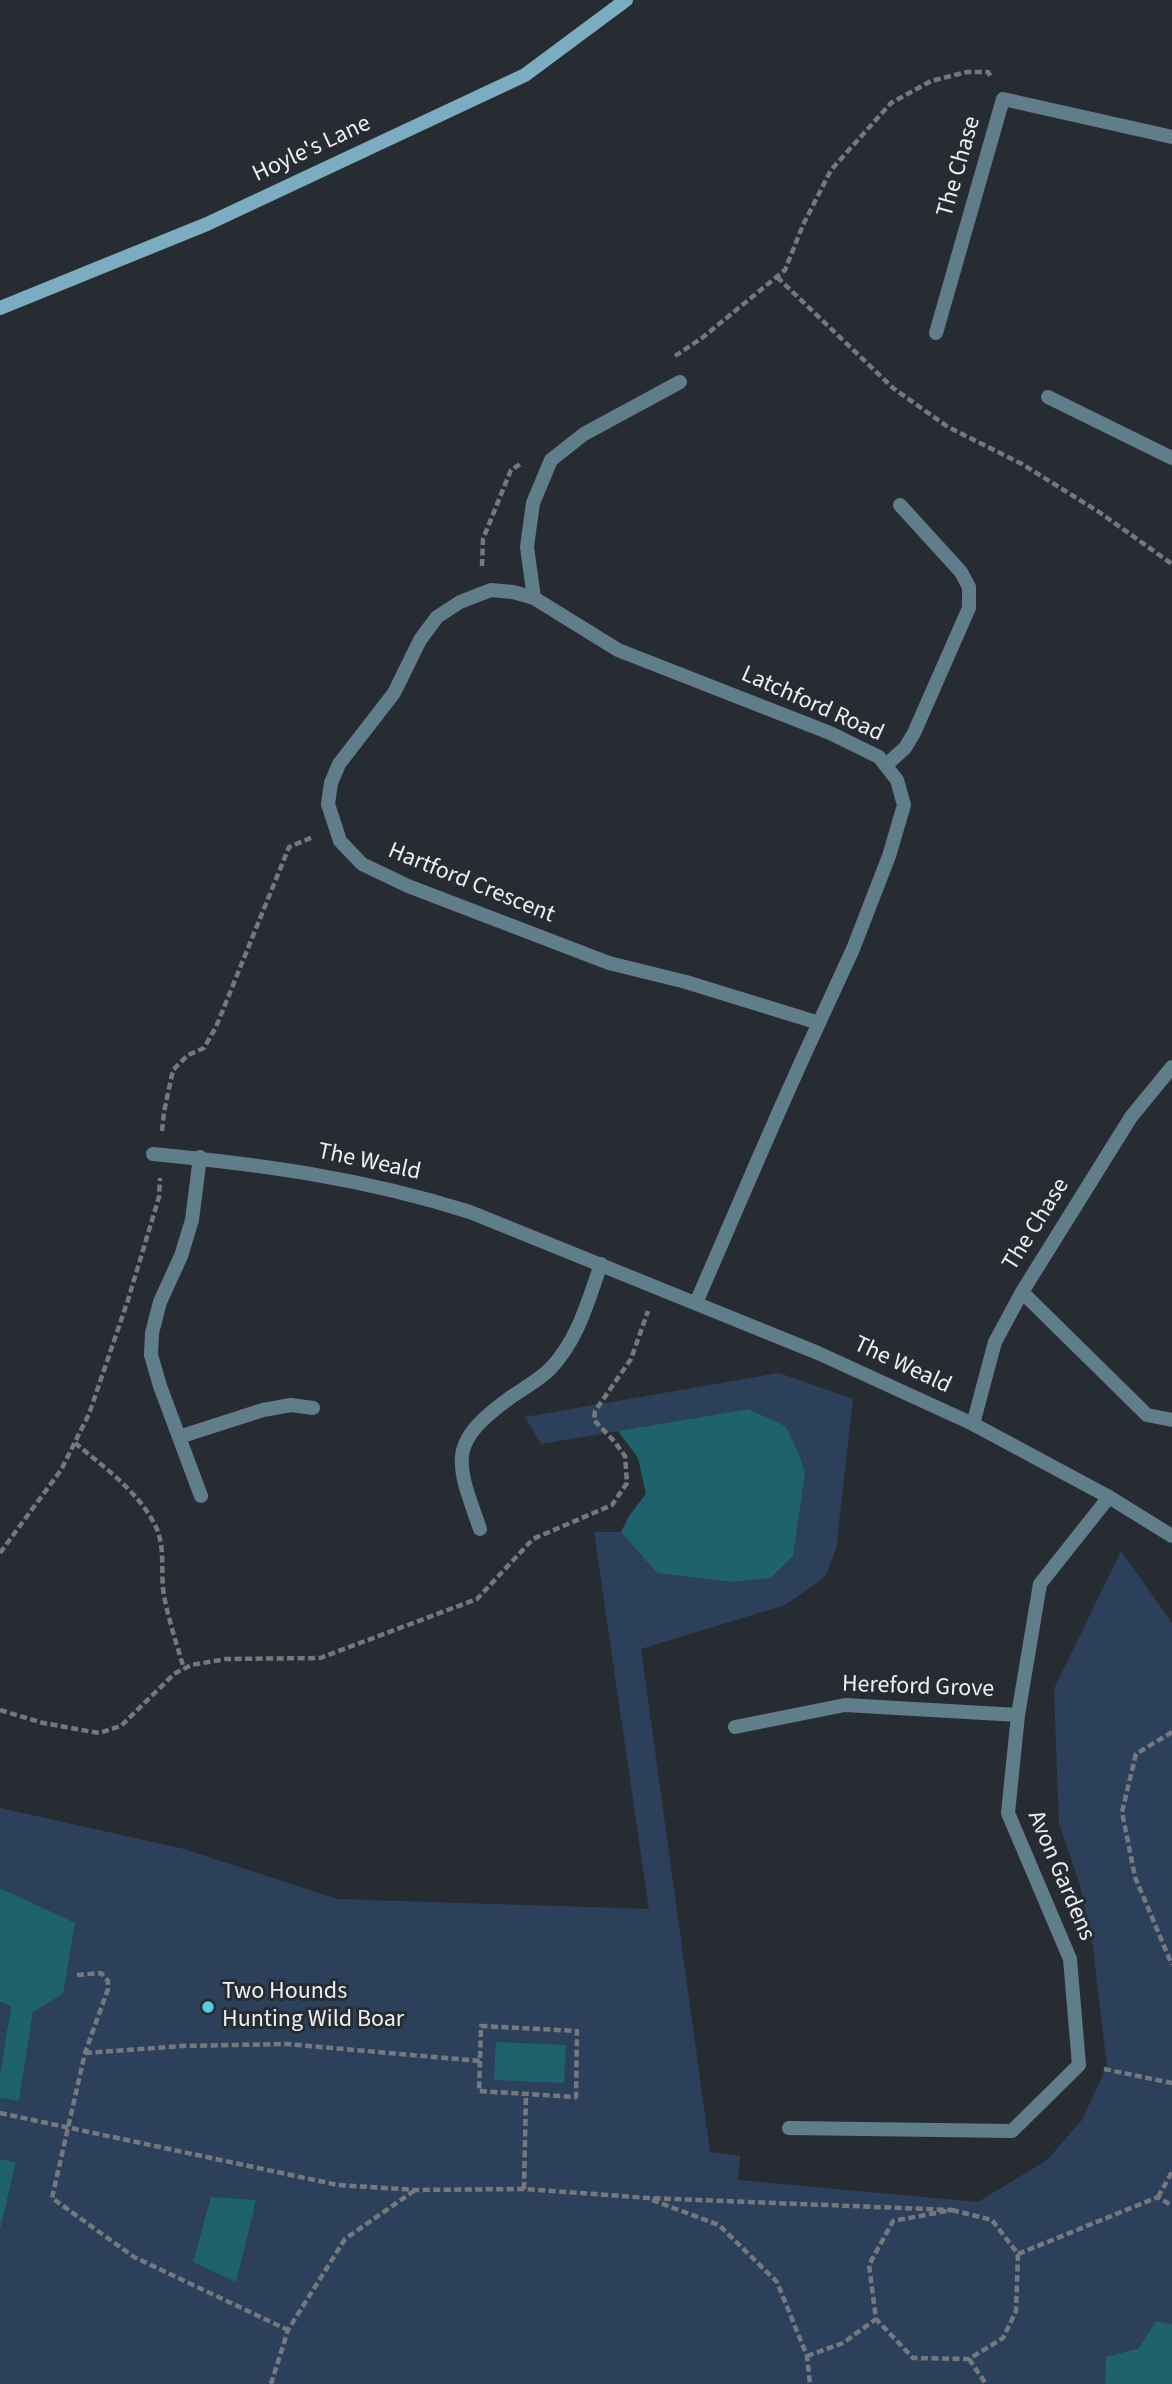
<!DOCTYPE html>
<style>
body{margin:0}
canvas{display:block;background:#272c32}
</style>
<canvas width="1172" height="2384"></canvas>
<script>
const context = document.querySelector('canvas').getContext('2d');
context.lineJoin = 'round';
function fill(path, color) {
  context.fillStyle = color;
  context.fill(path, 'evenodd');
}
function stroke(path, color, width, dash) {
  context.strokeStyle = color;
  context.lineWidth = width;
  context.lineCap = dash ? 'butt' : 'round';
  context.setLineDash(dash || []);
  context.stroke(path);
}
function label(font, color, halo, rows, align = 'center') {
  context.font = font + ' "Source Sans 3",sans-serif';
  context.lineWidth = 6;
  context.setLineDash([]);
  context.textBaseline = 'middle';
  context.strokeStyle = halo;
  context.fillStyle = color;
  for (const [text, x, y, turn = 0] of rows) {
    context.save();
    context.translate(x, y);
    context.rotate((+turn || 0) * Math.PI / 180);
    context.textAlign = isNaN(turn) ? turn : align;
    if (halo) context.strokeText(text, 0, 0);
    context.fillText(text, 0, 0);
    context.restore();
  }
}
const green = new Path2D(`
 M779 1373 853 1399 836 1549 825 1577 785 1605 641 1649 710 2152 740 2156 738 2180 978 2202 1047 2160 1082 2120 1107 2066 1093 1948 1080 1885 1059 1823 1054 1689 1121 1551 1172 1623V2324L1156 2321 1139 2348 1106 2357 1105 2384H0V2230L16 2162 0 2159V2098L19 2101 33 2012 75 1924 0 1888V1808L184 1849 337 1899 649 1909 594 1532H621L657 1573 748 1409 541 1444 525 1417Z
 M0 2002 11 2005 0 2074Z`);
const water = new Path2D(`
 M748 1409 785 1426 797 1450 805 1472 793 1556 770 1578 733 1582 657 1573 621 1532 629 1516 646 1494 638 1458 618 1431Z
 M0 1888 75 1923 63 1994 33 2012 19 2101 0 2098V2074L11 2006 0 2002Z
 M496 2042 566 2045 564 2083 494 2080Z
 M0 2159 16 2162 0 2230Z
 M211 2197 256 2200 236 2282 193 2262Z
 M1156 2321 1172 2324V2384H1105L1106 2357 1139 2348Z`);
const path = new Path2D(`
 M777 277 893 388 948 427 1022 464 1099 512 1172 564
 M675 356 702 338 785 270 803 225 831 170 891 103 931 81 967 72H988L991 77
 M482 566 483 539 511 470 522 463
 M162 1131 164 1112 173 1070 188 1055 204 1048 216 1027 289 847 313 837
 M75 1443C104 1467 139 1492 156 1527 166 1549 160 1573 164 1596 169 1621 177 1645 184 1669
 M0 1553 61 1470 89 1414 128 1300 159 1197 160 1178
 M0 1710 43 1723 99 1733 121 1726 174 1674 191 1665 226 1659 320 1658 477 1599 533 1539 612 1505 627 1483 625 1456 614 1441 594 1420 595 1411 631 1359 648 1311
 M1172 1732 1136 1754 1122 1812 1135 1877 1172 1965
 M77 1975 101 1973 108 1981V1989L85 2053 52 2198 134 2257 288 2330
 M85 2053 181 2046 287 2044 480 2061 481 2026 577 2031 576 2097 479 2091 480 2061
 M1104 2069 1172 2083
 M0 2113 338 2185 416 2190 524 2189 648 2198 952 2210
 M524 2189 526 2094
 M1158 2197 1172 2172
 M652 2200 719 2225 777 2282 807 2356 810 2384
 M952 2210 992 2220 1018 2254 1016 2311 1003 2338 969 2359 913 2358 876 2319 869 2265 893 2221Z
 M1018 2254 1158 2197 1172 2206
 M807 2356 843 2343 876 2319
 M969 2359 986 2384
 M271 2384 288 2330 345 2239 415 2190`);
const street = new Path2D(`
 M936 333 1003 99 1172 137
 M1048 397 1172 458
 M534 598 527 547 533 503 551 460 584 434 680 382
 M886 765 905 748 914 733 969 608V587L961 572 900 505
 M153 1154C265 1165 362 1178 470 1212L818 1353 973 1424 1109 1497 1172 1536
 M200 1157 192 1220 181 1256 160 1302 152 1333 151 1355 160 1386 201 1496
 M1022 1292 1147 1415 1172 1420
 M696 1303C737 1209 776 1115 819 1023L853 949 889 856 904 805 897 780 879 757 830 733 618 650 534 598 513 592 491 590 460 602 437 617 420 640 394 693 339 764 331 783 328 804 340 841 362 864 408 886 609 963 686 982 819 1023
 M973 1424 995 1342 1022 1292 1131 1117 1172 1067
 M179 1437 263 1410 291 1405 313 1408
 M480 1529C456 1460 446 1444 511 1397 524 1388 539 1380 550 1369 578 1340 588 1301 601 1264
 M735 1727 845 1705 1018 1715
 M789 2128 1012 2131 1079 2065 1070 1959 1008 1813 1018 1715 1040 1584 1109 1497`);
const secondary = new Path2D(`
 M0 308 207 224 525 75 626 0`);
const markers = [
 [208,2007,7,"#57c9e2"]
];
const streetNames = [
 ["Hoyle's Lane",312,150,-25],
 ["The Chase",960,167,-74],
 ["Latchford Road",812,705,24],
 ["Hartford Crescent",471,884,22],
 ["The Weald",369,1163,12],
 ["The Chase",1037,1225,-58],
 ["The Weald",902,1366,25],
 ["Hereford Grove",918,1688,2],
 ["Avon Gardens",1060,1876,67]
];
const poiNames = [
 ["Two Hounds",222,1993],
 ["Hunting Wild Boar",222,2021]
];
fill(green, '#2d405b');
fill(water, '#1d626d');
stroke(path, '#75797f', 4.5, [7, 3.5]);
stroke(street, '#607d8a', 14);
stroke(secondary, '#7cacbf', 14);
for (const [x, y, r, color] of markers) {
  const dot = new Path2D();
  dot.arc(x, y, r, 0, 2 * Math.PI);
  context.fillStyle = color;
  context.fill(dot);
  stroke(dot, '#272c32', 2.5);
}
label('24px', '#eceff4', '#272c32', streetNames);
label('24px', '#eceff4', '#272c32', poiNames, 'left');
</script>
